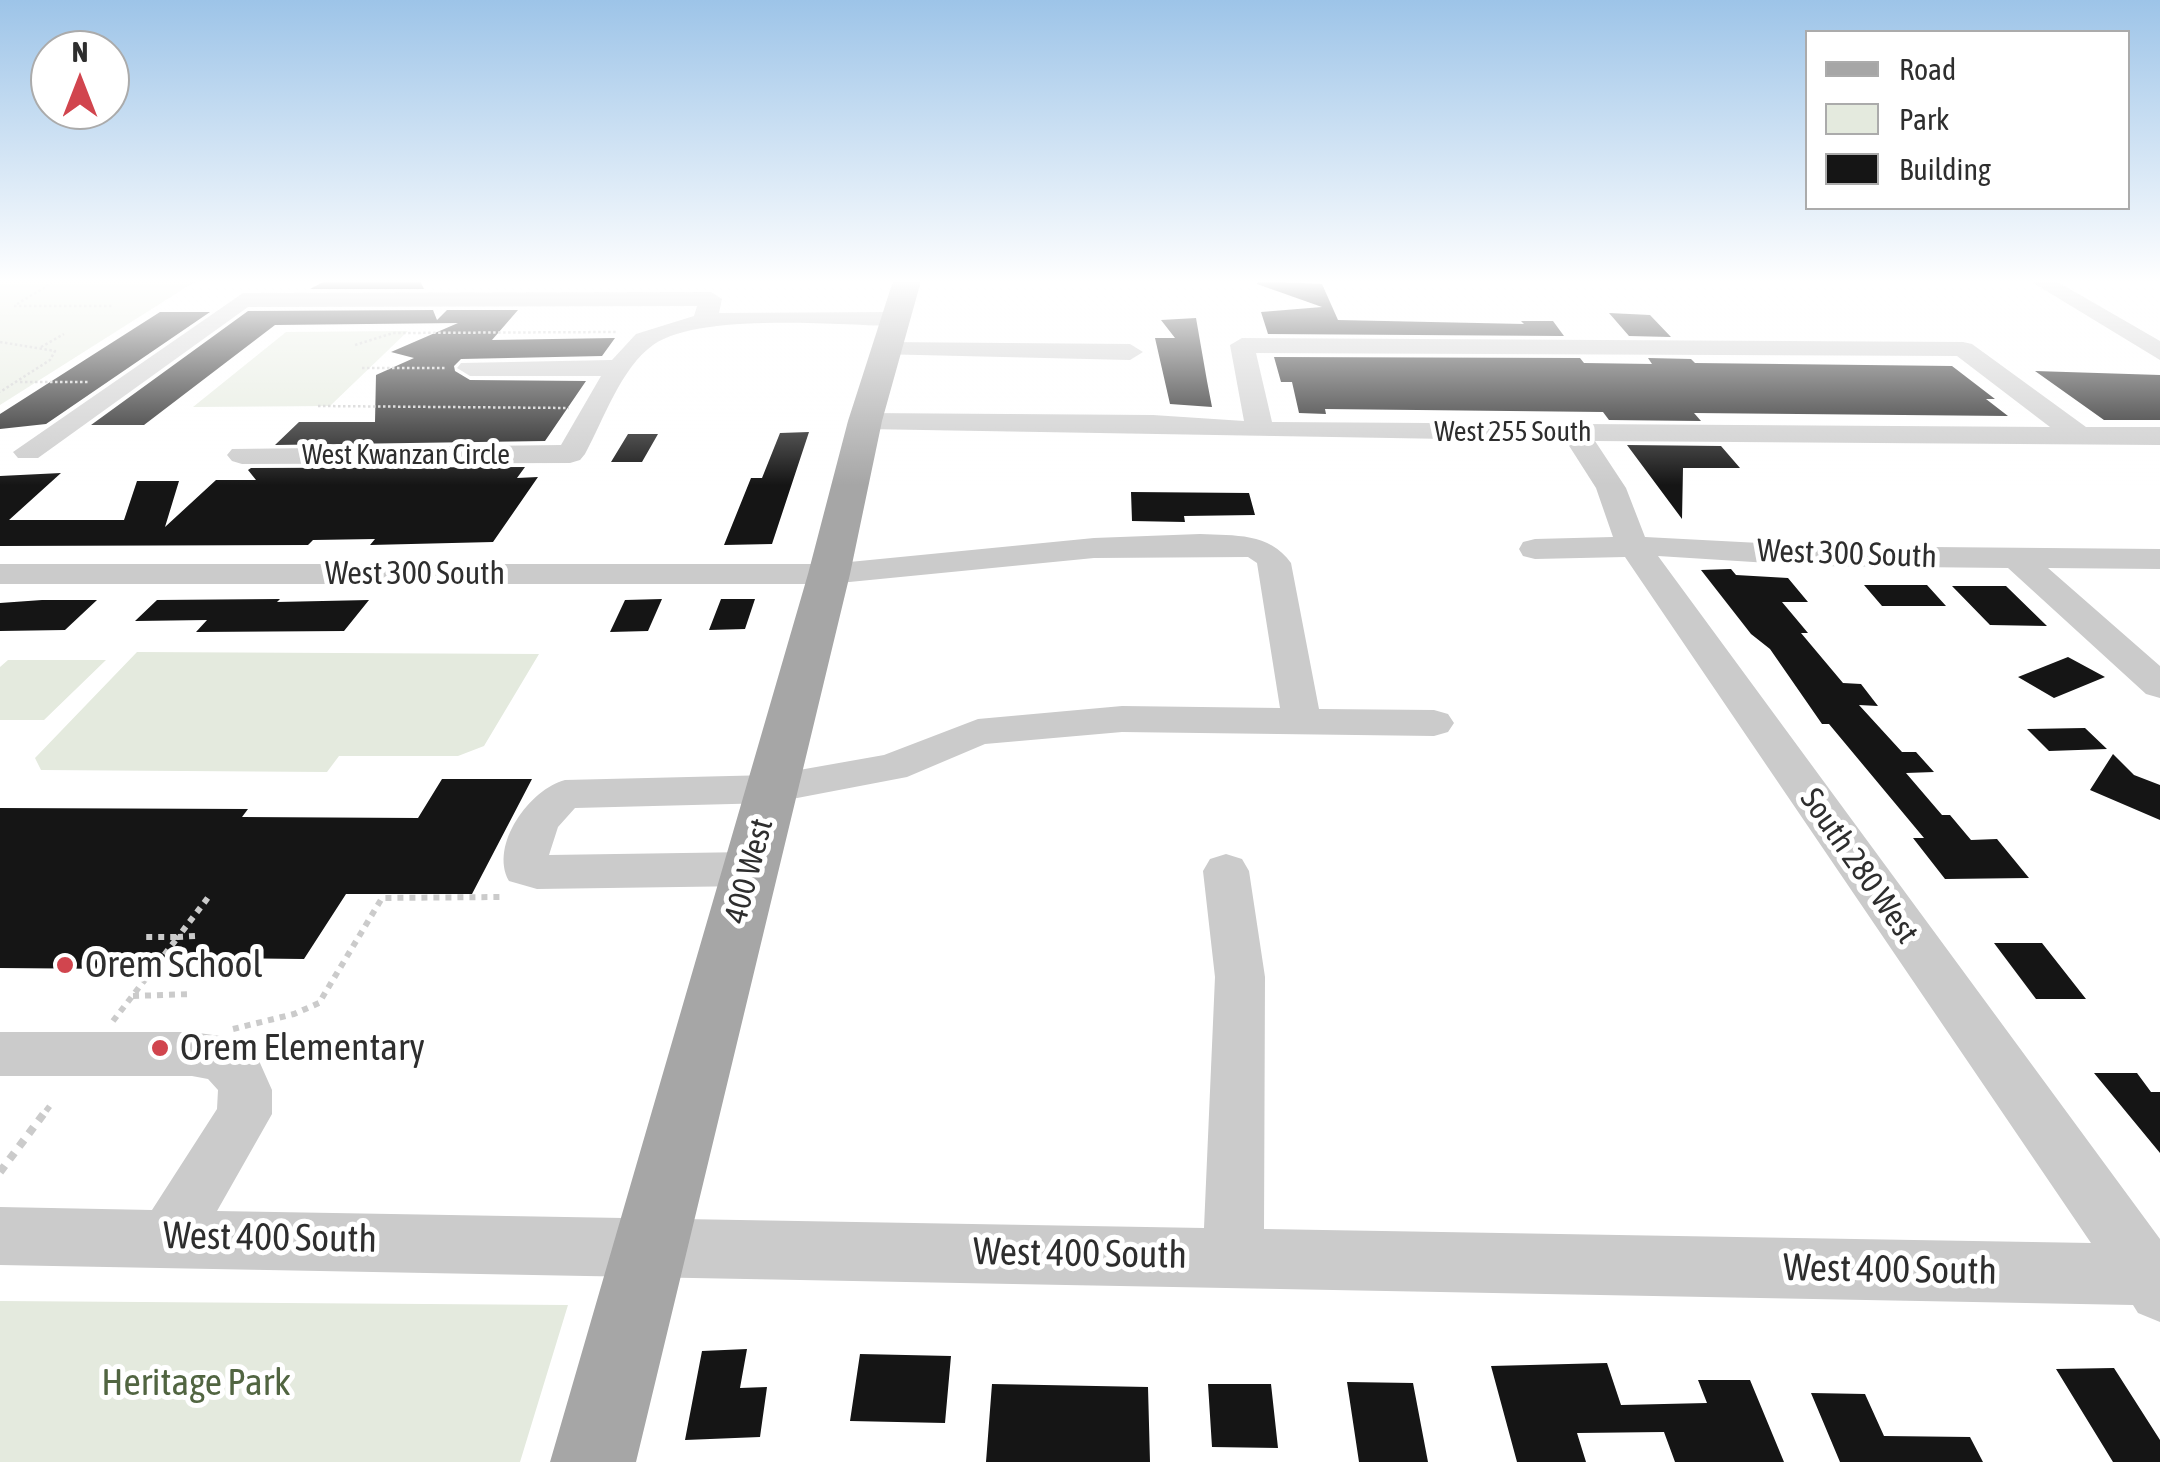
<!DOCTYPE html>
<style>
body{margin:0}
#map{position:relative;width:2160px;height:1462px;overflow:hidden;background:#fff;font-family:"Asap Condensed",sans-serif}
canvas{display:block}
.legend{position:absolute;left:1805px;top:30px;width:325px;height:180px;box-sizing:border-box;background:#fff;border:2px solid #ababab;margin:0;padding:12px 18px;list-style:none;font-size:30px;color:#2e2e2e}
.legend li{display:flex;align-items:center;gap:20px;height:50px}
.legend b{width:50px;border:2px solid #ababab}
.north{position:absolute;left:30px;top:30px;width:100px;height:100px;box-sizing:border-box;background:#fff;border:2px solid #ababab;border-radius:50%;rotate:0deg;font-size:28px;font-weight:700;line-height:40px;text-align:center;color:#2e2e2e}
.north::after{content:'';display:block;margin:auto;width:35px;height:45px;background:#d1454e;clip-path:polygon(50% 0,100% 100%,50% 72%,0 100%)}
</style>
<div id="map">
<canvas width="2160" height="1462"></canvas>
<ul class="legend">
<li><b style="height:12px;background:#a6a6a6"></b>Road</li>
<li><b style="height:28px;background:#e4eade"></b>Park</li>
<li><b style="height:28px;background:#151515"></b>Building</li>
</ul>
<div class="north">N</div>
</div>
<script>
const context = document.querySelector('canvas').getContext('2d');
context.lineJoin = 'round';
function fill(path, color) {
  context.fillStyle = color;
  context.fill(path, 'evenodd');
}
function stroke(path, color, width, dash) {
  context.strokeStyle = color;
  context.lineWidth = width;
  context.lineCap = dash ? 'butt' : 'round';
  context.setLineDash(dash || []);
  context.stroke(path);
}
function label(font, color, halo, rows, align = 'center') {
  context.font = font + ' "Asap Condensed",sans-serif';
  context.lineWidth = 10;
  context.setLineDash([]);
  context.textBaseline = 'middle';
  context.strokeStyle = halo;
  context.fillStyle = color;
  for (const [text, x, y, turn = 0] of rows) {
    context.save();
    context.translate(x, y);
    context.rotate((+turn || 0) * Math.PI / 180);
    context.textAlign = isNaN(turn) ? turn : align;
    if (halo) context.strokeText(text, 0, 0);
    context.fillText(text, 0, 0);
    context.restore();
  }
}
const green = new Path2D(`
 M0 281H196L0 405Z
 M408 331 330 406 193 407 286 332Z
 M137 652 539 654 484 746 458 756H339L327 772 41 770 35 758Z
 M8 660H106L44 720H0V667Z
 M0 1301 568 1305 520 1462H0Z`);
const building = new Path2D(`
 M325 281H420L424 289H310Z
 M1258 281 1322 284 1338 320 1524 324 1521 321H1553L1564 336 1268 334 1261 312 1322 307 1257 284Z
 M433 310 437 320 447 310H518L492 340 615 338 602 356 461 359 454 366 455 371 470 380 586 381 545 441 275 445 299 422H375L376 375 414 358 391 352 458 323 275 325 144 425H91L248 311Z
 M160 312H210L46 424 0 429V414Z
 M1609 313 1650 315 1671 337 1629 336Z
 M1196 318 1207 381 1212 407 1170 404 1155 338H1175L1161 320Z
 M1274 357 1580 358 1584 363 1652 364 1648 358 1691 359 1695 363 1952 366 1995 399H1986L2008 416 1694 413 1701 421 1609 420 1603 412 1325 409 1326 414 1299 413 1292 382H1281Z
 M2035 371 2160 375V420H2104Z
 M809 432 772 544 724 545 751 478H762L780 433Z
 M628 434H658L642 462H611Z
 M1627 445 1721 446 1740 468H1683L1682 519Z
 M525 467 517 478 538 477 493 542 370 545 375 539 313 540 308 545 0 546V476L61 473 9 520H124L137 481H179L165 527 216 480H256L248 470 251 468Z
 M1131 492 1249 493 1255 515 1184 516 1185 522 1132 521Z
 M1731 569 1736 575 1788 578 1808 602H1782L1808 633H1801L1843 683 1861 684 1878 706 1859 705 1902 752H1916L1934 772 1906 773 1942 815H1950L1971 840 1997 839 2029 878 1945 879 1913 838H1924L1829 724H1822L1770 649 1751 634 1701 570Z
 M1864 585H1927L1946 606H1882Z
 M1952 586H2006L2047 626 1990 625Z
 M280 599 277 602 369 600 344 631 196 632 207 620 135 621 157 600Z
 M662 599 648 631 610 632 625 600Z
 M721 599H755L745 629 709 630Z
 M42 600H97L65 630 0 631V603Z
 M2068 657 2105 677 2054 698 2018 677Z
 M2085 728 2107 749 2049 751 2027 729Z
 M2113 754 2134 775 2160 785V820L2090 790Z
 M442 779H532L472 894H346L304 959 130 957 121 969 0 968V808L248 809 242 817 418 818Z
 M1994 943H2042L2086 999H2036Z
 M2094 1073H2137L2151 1092H2160V1153Z
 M747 1349 740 1388 767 1387 760 1437 685 1440 702 1351Z
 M860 1354 951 1356 945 1423 850 1421Z
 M1607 1363 1621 1405 1707 1403 1698 1380H1750L1784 1462H1675L1664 1432 1577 1433 1586 1462H1517L1491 1366Z
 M2114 1368 2160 1440V1462H2113L2056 1369Z
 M1347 1382 1413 1383 1428 1462H1359Z
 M992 1384 1148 1387 1150 1462H986Z
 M1208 1384H1271L1278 1448 1212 1447Z
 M1811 1393 1865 1394 1884 1436 1970 1437 1983 1462H1840Z`);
const pathFar2 = new Path2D(`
 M17 304 52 283
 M14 306H112
 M0 342 55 351 50 360 0 392
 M355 345 393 333 618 332
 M41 347 64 334
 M362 368H447
 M20 382H89
 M318 406 569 408`);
const pathFar1 = new Path2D(`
 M195 936 178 937 210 895
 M133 996 192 994
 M113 1021 178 937H146
 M233 1029 294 1014 319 1003 382 898 500 897
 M46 1111 52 1103`);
const path = new Path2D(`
 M0 1172 48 1108`);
const minor = new Path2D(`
 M2030 281H2056L2160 341V360Z
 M711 292 722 299 719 313 896 312 908 319 896 326C838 325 699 312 653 345 621 368 604 419 585 454L580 460 570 463 242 464 232 461 227 455 232 449 561 445 601 376H470L457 368 461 363 612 360 636 334 694 316 697 306 248 307 38 458H18L13 452 243 293Z
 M1242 338 1963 342 1972 344 2086 427H2160V445L1595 441 1626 488 1645 537 1817 546 2160 549V569L2048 568 2160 666V698L2146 694 2008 568 1817 566 1658 556 2160 1239V1322L2138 1313 2133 1305 0 1265V1207L152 1210 217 1109 218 1090 208 1079 192 1076H0V1032H192L220 1036 256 1054 272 1090V1114L217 1211 1204 1228 1215 977 1203 871 1210 859 1226 854 1242 859 1249 871 1265 977 1264 1229 2091 1243 1625 557 1535 559 1523 556 1519 549 1523 542 1535 539 1613 537 1596 488 1566 441 865 429 851 421 865 413 1153 415 1244 421 1230 345ZM1256 353 1957 356 2050 427 1272 422Z
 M886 342 1130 344 1143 352 1130 360 877 354 874 349 877 344Z
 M1200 534C1235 536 1269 532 1291 563L1319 709 1434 710 1448 714 1454 723 1448 732 1434 736 1122 732 985 744 907 777 771 803 575 808 558 827 549 855 750 852 766 857 773 869 766 881 750 886 537 889 509 881C489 845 530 789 565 780L771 775 884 755 978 719 1122 706 1280 708 1257 563 1248 557 1094 558 829 584H0V564H829L1094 538Z`);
const major = new Path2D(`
 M893 281H921L882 421 850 574 636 1462H550L808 574 848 421Z`);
const markers = [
 [65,965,10,"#d1454e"],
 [160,1048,10,"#d1454e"]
];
const farStreetnames = [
 ["West 255 South",1513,432],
 ["West Kwanzan Circle",406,455]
];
const streetNames = [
 ["West 300 South",1847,554,2],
 ["West 300 South",415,574],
 ["South 280 West",1859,866,55],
 ["400 West",749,871,-75]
];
const nearPoinames = [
 ["Orem School",85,965],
 ["Orem Elementary",180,1048]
];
const nearStreetnames = [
 ["West 400 South",270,1238,1],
 ["West 400 South",1080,1254,1],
 ["West 400 South",1890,1270,1]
];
const nearParknames = [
 ["Heritage Park",196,1383]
];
fill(green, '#e4eade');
fill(building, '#151515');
stroke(pathFar2, '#cbcbcb', 2.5, [2.5, 2.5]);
stroke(pathFar1, '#cbcbcb', 6, [6, 6]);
stroke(path, '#cbcbcb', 8, [8, 8]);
fill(minor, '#cbcbcb');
fill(major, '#a6a6a6');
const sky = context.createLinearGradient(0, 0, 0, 485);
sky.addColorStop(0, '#9dc4e8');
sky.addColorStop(0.58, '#fff');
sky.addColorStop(1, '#ffffff00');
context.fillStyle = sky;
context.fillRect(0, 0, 2160, 485);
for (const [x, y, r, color] of markers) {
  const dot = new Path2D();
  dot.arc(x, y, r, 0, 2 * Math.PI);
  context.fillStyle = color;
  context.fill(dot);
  stroke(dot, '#fff', 4);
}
label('28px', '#2e2e2e', '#fff', farStreetnames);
label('32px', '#2e2e2e', '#fff', streetNames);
label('38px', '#2e2e2e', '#fff', nearPoinames, 'left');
label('38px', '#2e2e2e', '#fff', nearStreetnames);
label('38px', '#516541', '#fff', nearParknames);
</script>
